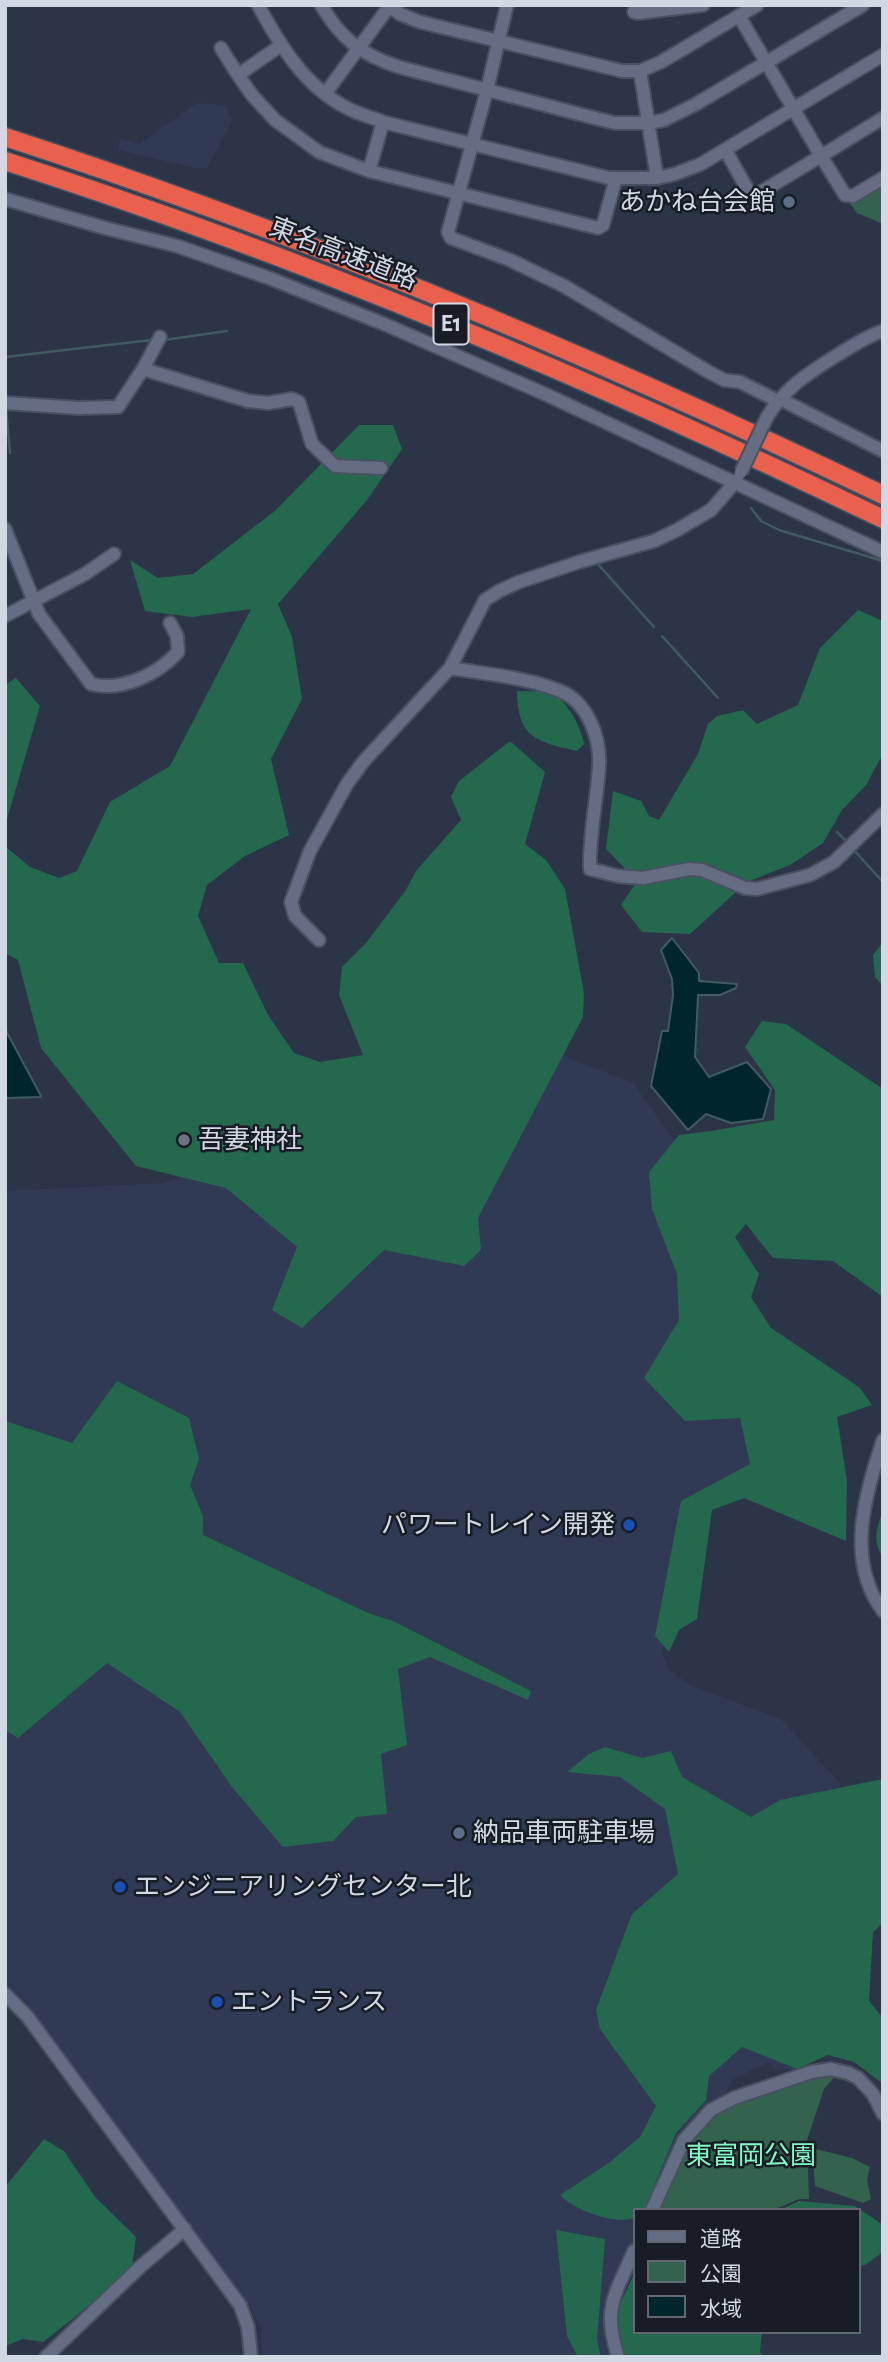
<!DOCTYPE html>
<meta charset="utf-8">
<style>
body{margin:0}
#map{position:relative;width:888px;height:2362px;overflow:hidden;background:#2c3447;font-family:"Alegreya Sans","Noto Sans JP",sans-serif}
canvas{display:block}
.frame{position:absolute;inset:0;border:7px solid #d3d8e5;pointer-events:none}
.legend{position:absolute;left:633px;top:2208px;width:228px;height:126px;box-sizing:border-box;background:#181c25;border:2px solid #636772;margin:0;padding:9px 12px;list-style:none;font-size:21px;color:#d3d8e5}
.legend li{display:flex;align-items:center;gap:14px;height:35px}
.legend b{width:35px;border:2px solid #636772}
</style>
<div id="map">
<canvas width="888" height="2362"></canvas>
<div class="frame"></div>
<ul class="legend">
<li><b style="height:9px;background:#646d83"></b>道路</li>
<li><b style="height:19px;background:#33624d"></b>公園</li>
<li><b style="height:19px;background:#01252c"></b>水域</li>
</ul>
</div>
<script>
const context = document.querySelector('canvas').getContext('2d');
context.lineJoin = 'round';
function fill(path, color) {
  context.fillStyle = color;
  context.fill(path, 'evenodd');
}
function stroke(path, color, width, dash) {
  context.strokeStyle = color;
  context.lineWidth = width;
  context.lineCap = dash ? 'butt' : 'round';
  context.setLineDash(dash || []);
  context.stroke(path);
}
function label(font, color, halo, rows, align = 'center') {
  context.font = font + ' "Alegreya Sans","Noto Sans JP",sans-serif';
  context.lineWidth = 5;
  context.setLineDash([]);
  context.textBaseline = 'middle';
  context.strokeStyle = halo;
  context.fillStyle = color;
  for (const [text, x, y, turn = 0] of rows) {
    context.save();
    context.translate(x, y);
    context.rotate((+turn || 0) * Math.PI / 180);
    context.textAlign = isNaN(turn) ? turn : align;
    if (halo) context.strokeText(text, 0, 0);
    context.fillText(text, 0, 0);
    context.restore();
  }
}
const built = new Path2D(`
 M197 103 226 105 232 120 207 168H195L118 150 120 138 139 144Z
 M517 1038 633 1083 694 1167 760 1467 694 1500 662 1653 669 1670 692 1686 781 1719 841 1784 811 1857 794 2072 787 2068 775 2071 770 2062 735 2078 728 2085 727 2095 711 2105 678 2141 646 2210H634V2240L604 2314 605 2345 610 2357H263L261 2328 250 2305 27 2003 5 1983V1191L164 1183Z`);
const green = new Path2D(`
 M883 183V224L857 213 850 203Z
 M838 2073 824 2089 807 2140 809 2199H799L773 2210H658C668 2188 676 2161 690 2141 721 2096 786 2081 838 2073Z
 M812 2148 852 2158 870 2167 867 2180 871 2199 863 2203 815 2186Z`);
const forest = new Path2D(`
 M359 425H393L402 449 367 500 278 604 292 637 302 699 271 759 289 835 245 856 207 885 198 916 219 963H243L268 1015 294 1053 320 1062 363 1055 339 995 342 967 366 943 406 890 416 871 461 820 451 797 459 781 510 741 545 772 525 844 546 860 565 889 584 993 583 1017 478 1218 481 1250 464 1266 384 1250 302 1328 272 1310 297 1247 226 1188 136 1166 41 1048 18 960 5 953V846L30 867 59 878 77 871 110 802 170 766 251 609 192 617 145 611 130 560 158 578 193 574 276 510Z
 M858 610 883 621V754L866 785 842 810 823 843 790 865 747 882 690 934 642 932 621 905 637 881 606 849 613 791 641 801 649 816 659 820 698 754 708 724 717 716 743 710 757 724 798 705 820 648Z
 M16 678 40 706 5 826V685Z
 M517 691C527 692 542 690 551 694 567 699 582 729 584 744L577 751C537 742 517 738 517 691Z
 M883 942V986L875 977 873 955Z
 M762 1021 786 1024 883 1089V1297L833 1261 773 1258 746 1224 735 1237 759 1274 751 1297 771 1328 859 1387 872 1405 837 1417 847 1481 846 1541 744 1498 712 1510 697 1619 679 1630 669 1652 655 1636 681 1501 750 1464 740 1418 685 1421 644 1378 679 1320 677 1274 652 1209 649 1172 679 1135 711 1131 774 1120 775 1090 745 1047Z
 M117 1381 189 1418 199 1459 190 1485 203 1516V1535L368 1613 393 1621 531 1691 528 1700 430 1657 398 1669 407 1745 381 1754 387 1814 356 1817 333 1841 283 1847 232 1787 180 1712 107 1663 18 1738 5 1730V1421L72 1443Z
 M883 1511V1557C872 1543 877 1526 883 1511Z
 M605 1747 642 1758 671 1751 682 1777 751 1817 780 1800 883 1779V1923L873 1932 869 2001 883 2018V2087L882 2083 854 2062 828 2055 797 2069 742 2047 709 2076 706 2100 676 2133 645 2208 634 2210V2218C614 2225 574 2210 560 2195L610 2162 640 2137 656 2106 600 2029 596 2010 632 1914 678 1874 665 1809 620 1777 567 1772 589 1754Z
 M44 2139 64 2151 96 2198 136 2237 132 2268 75 2317 43 2342 23 2339 5 2346V2187Z
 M799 2201 855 2206 883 2225V2252L865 2265 858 2266V2210H780Z
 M556 2230 605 2239 597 2340 601 2357H578L567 2336Z
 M634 2274V2332H762L760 2352 763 2357H624L618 2338 617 2311Z`);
const water = new Path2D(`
 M672 938 699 973V981L737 984 736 988 720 995H698L695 1057 709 1077 747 1062 771 1089 763 1119 731 1123 706 1114 688 1130 651 1086 662 1031H668L673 995 672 979 661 950Z
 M5 1029 41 1096 40 1097 5 1098Z`);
const stream = new Path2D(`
 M164 340 227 331
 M5 357 151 340
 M6 407 10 453
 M751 508 761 521 779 530 883 561
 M597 563 654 627
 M662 636 718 698
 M837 832 847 842
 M852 848 883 882`);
const minor = new Path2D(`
 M258 5C280 45 304 86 347 108 358 114 371 117 383 122L609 178H657L675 174 701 164 883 55
 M321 5C342 40 362 55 399 67L587 116 615 123H648L664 120 696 104 863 5
 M387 5 400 14 420 22 622 71H640L661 62 757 5
 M507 5 487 90 448 232 451 238 510 260 564 286 707 371 724 380 740 382 778 401
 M636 5 634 12 638 13 703 5
 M280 46 238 75 252 95 275 120 319 152 369 171 598 228 603 225 616 178
 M221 48 238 75
 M640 71 657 178
 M325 94 388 8
 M883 118 821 156 845 195 853 196 883 178
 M726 151 750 194 756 195 821 156 739 16
 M369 171 383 122
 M5 199 105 228 177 246 269 278 384 324 545 394 883 552
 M143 369 248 401 268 403 292 399 299 402 312 444 335 466 381 468
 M780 399 883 451
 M5 403 79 408 118 407 143 369 160 337
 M767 417C774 406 782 396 792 387 807 373 863 337 883 331
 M5 529 39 614 91 684C122 692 158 674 178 652L177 636 170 623
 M5 616 85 574 114 554
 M450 668C485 674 526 677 560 691 588 702 601 739 599 767 597 801 589 834 590 869L618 876 643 878 689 869 702 870 745 888 757 889 810 875 834 862 883 814
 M319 940 295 916 291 902 310 851 347 784 363 762 450 668 485 600 499 591 519 582 582 561 654 541 677 530 711 510 737 480
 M883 1440C865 1495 845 1561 883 1611
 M5 1994 27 2016 240 2305 248 2327 251 2357
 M652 2210 684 2140 711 2110 734 2098 811 2072 831 2069 848 2073 858 2078 873 2094 883 2114
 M46 2357 140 2267 185 2229
 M618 2357C602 2308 615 2295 634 2251`);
const highway = new Path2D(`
 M5 137C307 235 598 358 883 495
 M5 161C307 258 598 382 883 519`);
const minorBridge = new Path2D(`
 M741 472 767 417`);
const markers = [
 [789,202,7,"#5c6f8a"],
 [184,1140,7,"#6b7280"],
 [629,1525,7,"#1a4fb4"],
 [459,1833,7,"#5c6f8a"],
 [120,1887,7,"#1a4fb4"],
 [217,2002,7,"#1a4fb4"]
];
const shields = [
 [451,324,35]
];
const shieldNames = [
 ["E1",451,324]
];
const poiNames = [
 ["あかね台会館",775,202,"right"],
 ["吾妻神社",198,1140],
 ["パワートレイン開発",615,1525,"right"],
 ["納品車両駐車場",473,1833],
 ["エンジニアリングセンター北",134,1887],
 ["エントランス",231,2002]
];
const streetNames = [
 ["東名高速道路",343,254,21]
];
const parkNames = [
 ["東富岡公園",751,2156]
];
fill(built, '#303a54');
fill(green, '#33624d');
fill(forest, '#24694d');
fill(water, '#01252c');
stroke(water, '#405b64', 2);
stroke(stream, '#405b64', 2.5);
stroke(minor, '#495061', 16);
stroke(highway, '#495061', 21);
stroke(minor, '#646d83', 12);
stroke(highway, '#e9614d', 18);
stroke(minorBridge, '#495061', 16, []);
stroke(minorBridge, '#646d83', 12);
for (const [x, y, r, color] of markers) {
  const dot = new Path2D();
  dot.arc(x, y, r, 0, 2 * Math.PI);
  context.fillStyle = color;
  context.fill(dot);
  stroke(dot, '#181c25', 2.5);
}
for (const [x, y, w] of shields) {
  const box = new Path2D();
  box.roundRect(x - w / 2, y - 20.5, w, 41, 5);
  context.fillStyle = '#181c25';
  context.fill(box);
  stroke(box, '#d3d8e5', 2);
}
label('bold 24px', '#d3d8e5', null, shieldNames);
label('26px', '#d3d8e5', '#181c25', poiNames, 'left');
label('26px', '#d3d8e5', '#181c25', streetNames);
label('26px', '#81fbc5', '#181c25', parkNames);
</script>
